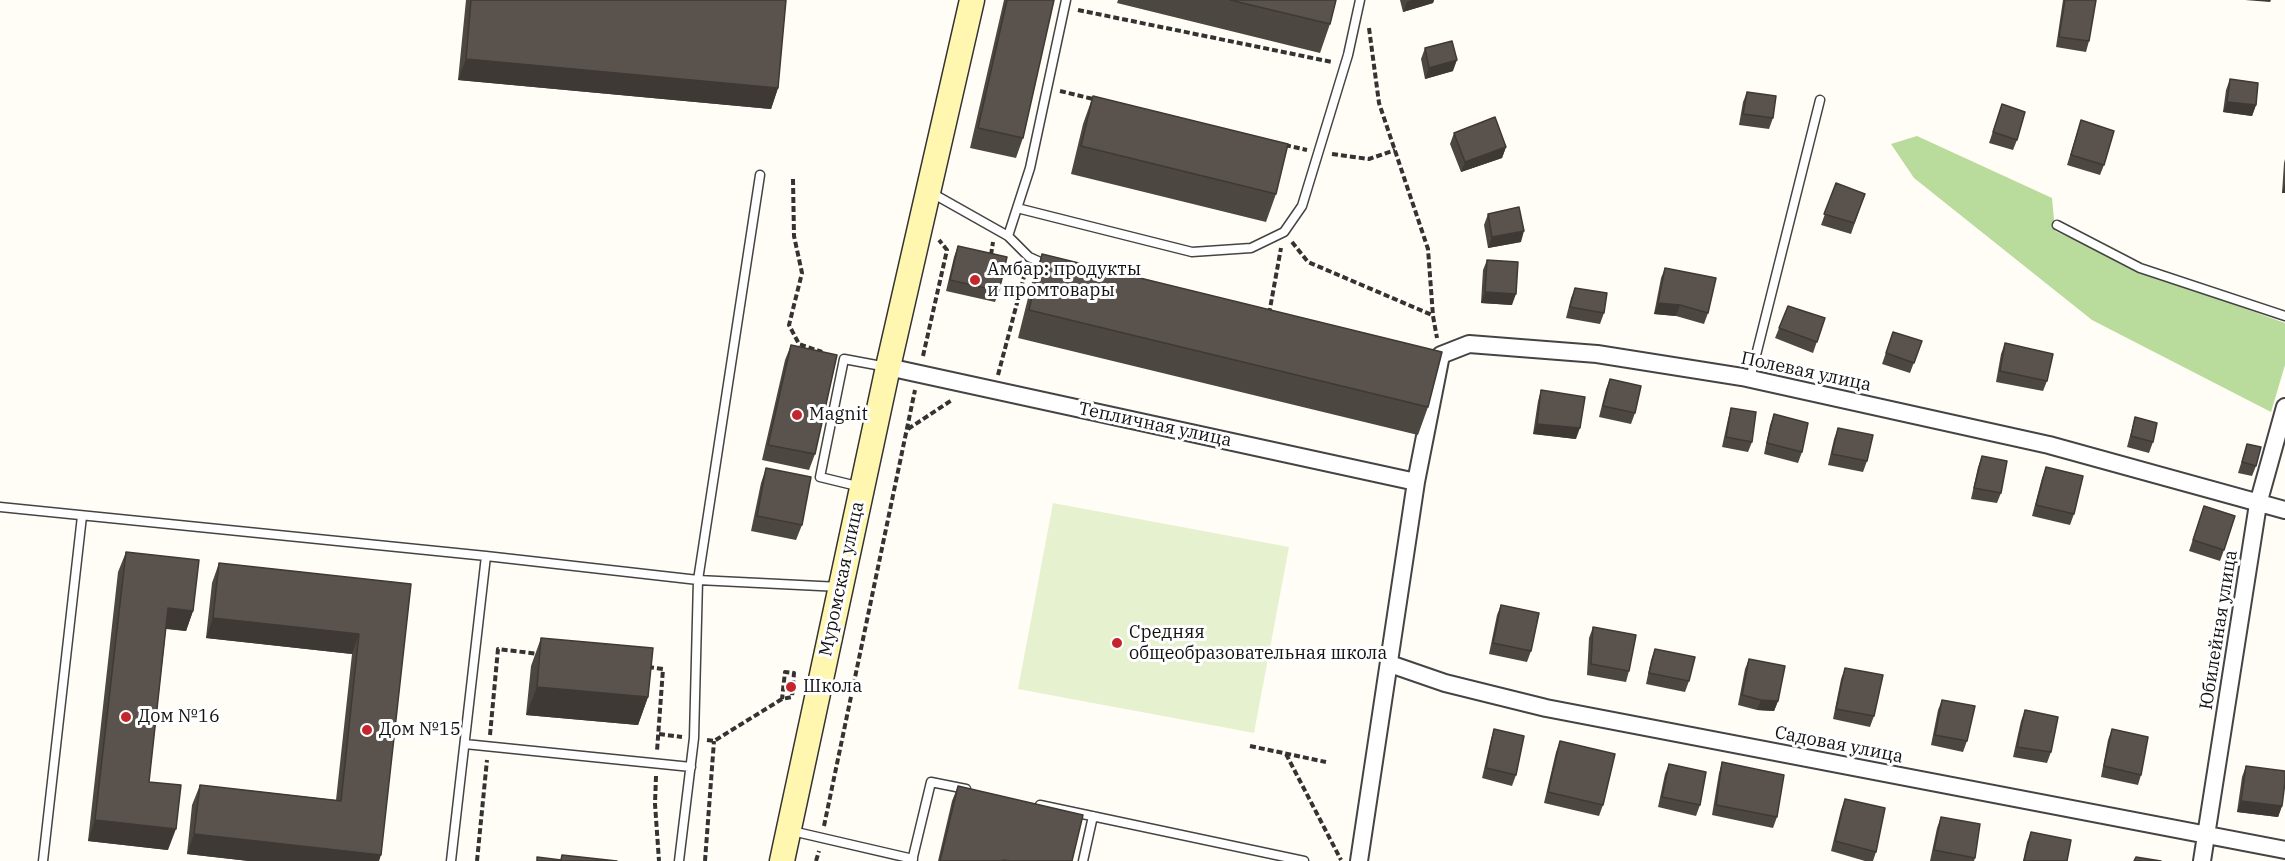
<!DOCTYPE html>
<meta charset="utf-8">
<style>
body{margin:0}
canvas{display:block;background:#fffdf5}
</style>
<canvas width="2285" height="861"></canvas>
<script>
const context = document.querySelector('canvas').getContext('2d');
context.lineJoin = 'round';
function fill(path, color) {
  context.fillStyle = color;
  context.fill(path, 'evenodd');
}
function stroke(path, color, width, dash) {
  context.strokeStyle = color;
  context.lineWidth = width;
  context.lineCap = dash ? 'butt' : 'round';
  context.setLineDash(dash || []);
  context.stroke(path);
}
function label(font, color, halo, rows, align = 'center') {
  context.font = font + ' "IBM Plex Serif",serif';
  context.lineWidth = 6;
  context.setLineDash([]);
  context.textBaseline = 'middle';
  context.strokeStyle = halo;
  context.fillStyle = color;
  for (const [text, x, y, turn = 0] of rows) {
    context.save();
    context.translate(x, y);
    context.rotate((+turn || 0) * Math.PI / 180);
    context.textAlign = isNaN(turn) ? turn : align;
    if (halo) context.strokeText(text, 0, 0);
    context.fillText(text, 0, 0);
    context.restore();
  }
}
const forest = new Path2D(`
 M1917 136 2052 198 2055 231 2144 272 2285 323V365L2271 412 2092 320 1914 178 1891 144Z`);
const pitch = new Path2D(`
 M1053 503 1289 547 1254 733 1018 689Z`);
const path = new Path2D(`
 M1078 10 1332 62
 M1369 28 1379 103 1428 249 1433 316 1437 338
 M1060 91 1097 100
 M1285 145 1307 150
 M1332 154 1369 159 1395 150
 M793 179 794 236 802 273 789 325 799 344 822 352
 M1292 242 1308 262 1432 315
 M991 255 993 242
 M1269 314 1281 248
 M923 356 947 250 939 240
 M998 375 1026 269
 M908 429 952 400
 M648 667 663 669 657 751
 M659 734 682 737
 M490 735 498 649 539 654
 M707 740 714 741 782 699 792 697 794 673 785 672 782 699
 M1250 746 1326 762
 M1286 754 1341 860
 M656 776 655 804 659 861
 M824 826 915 390
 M477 861 487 760
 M705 861 714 741
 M816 861 819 851`);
const lane = new Path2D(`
 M930 192 1008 236 1029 257 1049 266
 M1017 208 1192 252 1251 248 1284 232 1302 206 1348 55 1360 0
 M2057 225 2140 268 2285 316
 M1008 236 1030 168 1066 0
 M1750 379 1820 100
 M861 487 820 477 844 359 887 367
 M0 507 486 556
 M465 744 691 767
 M1040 805 1304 861
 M792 831 913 859
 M43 861 82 516
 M451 861 486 556 698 580 840 587
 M679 861 694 738 698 580 760 175
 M912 861 931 782 966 789
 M1083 861 1093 816`);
const street = new Path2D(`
 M888 367 1416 482
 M1390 664 1445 683 1546 708 2285 850
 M1359 861 1416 482 1441 355 1469 344 1597 354 1742 377 2049 445 2285 510
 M2202 861 2258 504 2285 407`);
const secondary = new Path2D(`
 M782 861 888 367 972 0`);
const wall = new Path2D(`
 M466 0H786L778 88 771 109 458 80Z
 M1004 0H1054L1023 138 1016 158 970 148Z
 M1118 0H1336L1330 24 1320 53 1117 3Z
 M1400 0H1434L1433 3 1403 12Z
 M2063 0H2096L2089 41 2086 52 2056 47Z
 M1425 48 1453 71 1425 79 1421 59Z
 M2230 79 2256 105 2252 116 2223 112 2226 90Z
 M1747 92 1773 118 1769 129 1739 125 1743 102Z
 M1093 96 1276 194 1266 222 1071 174 1083 124Z
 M2002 104 2017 140 2013 150 1989 143Z
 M2081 120 2104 165 2100 175 2067 165Z
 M1454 133 1506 147 1502 158 1461 172 1450 144Z
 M2285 159V193H2282L2284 163Z
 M1836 183 1865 194 1851 234 1821 225Z
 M1488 214 1521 242 1488 248 1484 225Z
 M958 246 999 291 995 302 946 291 954 257Z
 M1042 254 1428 407 1418 435 1018 338 1032 282Z
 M1487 260 1512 305 1481 303 1483 270Z
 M1665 268 1708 313 1704 324 1676 316 1654 314 1661 278Z
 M1575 288 1604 313 1600 324 1566 318 1571 298Z
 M1788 306 1825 318 1813 353 1775 338Z
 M1893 332 1922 341 1910 373 1882 364Z
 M2005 343 2047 381 2043 391 1996 382 2001 354Z
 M791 345 815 454 809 470 762 460 785 360Z
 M1610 379 1635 413 1631 424 1599 417 1606 389Z
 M1541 390 1576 439 1533 434 1538 401Z
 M1731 408 1752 442 1748 452 1722 447 1728 419Z
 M1774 414 1802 452 1798 463 1764 454 1770 425Z
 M2135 417 2153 442 2149 453 2127 447Z
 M1838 428 1867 461 1863 472 1828 465 1834 439Z
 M2247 444 2256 466 2252 476 2238 473Z
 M1982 456 2001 493 1997 503 1971 499 1978 467Z
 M2046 467 2074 514 2070 525 2032 516 2042 478Z
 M766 468 802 525 796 540 751 531 761 483Z
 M2204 506 2224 550 2220 561 2189 551Z
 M126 552 193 611 186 631 166 629 149 782 168 850 88 841 118 572Z
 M219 563 411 584 379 861H249L187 854 192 805 200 785 336 800 352 654 206 638 212 583Z
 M1501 605 1531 651 1527 662 1489 654 1497 615Z
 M1593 627 1629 671 1626 682 1587 675 1589 638Z
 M541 638 648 697 638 725 526 715 531 666Z
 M1655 649 1689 681 1685 692 1646 684 1651 660Z
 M1749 659 1778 701 1774 711 1757 710 1738 705 1745 669Z
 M1845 668 1874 716 1870 727 1833 719 1841 679Z
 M1942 700 1967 741 1963 752 1931 745 1938 710Z
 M2025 710 2051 752 2047 763 2013 757 2021 721Z
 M1494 729 1516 775 1512 786 1482 778 1491 739Z
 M2112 729 2141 775 2138 785 2101 777 2108 740Z
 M1560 741 1603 805 1599 816 1544 803 1556 752Z
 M1722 762 1777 817 1773 828 1712 815 1719 773Z
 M1669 764 1700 805 1696 816 1658 807 1665 774Z
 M2246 766 2282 806 2278 817 2237 812 2242 777Z
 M958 786 1072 861H938L952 801Z
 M1845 799 1876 852 1873 861H1865L1831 851 1841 810Z
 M1941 817 1975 858 1974 861H1930L1937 828Z
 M2031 832 2067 861H2023L2027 842Z`);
const shadedWall = new Path2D(`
 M1412 0H1434L1433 3 1403 12 1407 2Z
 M2245 0H2271L2270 2Z
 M466 59 778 88 771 109 458 80Z
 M1457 60 1453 71 1425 79 1429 68Z
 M2227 102 2256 105 2252 116 2223 112Z
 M1506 147 1502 158 1461 172 1465 162Z
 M2285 184V193H2282Z
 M1524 231 1521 242 1488 248 1492 237Z
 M1485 292 1516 294 1512 305 1481 303Z
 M1658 303 1680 305 1676 316 1654 314Z
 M1537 424 1580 428 1576 439 1533 434Z
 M168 608 193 611 186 631 161 628Z
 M213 618 359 634 352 654 206 638Z
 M537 687 648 697 638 725 526 715Z
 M1761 700 1778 701 1774 711 1757 710Z
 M2241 801 2282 806 2278 817 2237 812Z
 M95 820 176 829 168 850 88 841Z
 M194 834 381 855 379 861H249L187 854Z`);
const building = new Path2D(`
 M471 0H786L778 88 466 59Z
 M1007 0H1054L1023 138 978 128Z
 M1230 0H1336L1330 24Z
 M2065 0H2096L2089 41 2059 37Z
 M1452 41 1457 60 1429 68 1425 48Z
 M2230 79 2258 83 2256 105 2227 102Z
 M1747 92 1776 96 1773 118 1743 114Z
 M1093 96 1288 144 1276 194 1081 146Z
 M2002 104 2025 112 2017 140 1993 132Z
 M1495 117 1506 147 1465 162 1454 133Z
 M2081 120 2114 131 2104 165 2071 155Z
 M1836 183 1865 194 1854 223 1824 214Z
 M1519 207 1524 231 1492 237 1488 214Z
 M958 246 1007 257 999 291 950 280Z
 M1042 254 1442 352 1428 407 1029 310Z
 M1487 260 1518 262 1516 294 1485 292Z
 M1665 268 1716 278 1708 313 1680 305 1658 303Z
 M1575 288 1607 293 1604 313 1570 307Z
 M1788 306 1825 318 1817 342 1779 328Z
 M1893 332 1922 341 1914 363 1886 353Z
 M2005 343 2053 354 2047 381 2000 371Z
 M791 345 837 355 815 454 768 445Z
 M1610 379 1641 386 1635 413 1603 406Z
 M1541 390 1585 397 1580 428 1537 424Z
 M1731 408 1756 412 1752 442 1726 437Z
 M1774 414 1808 423 1802 452 1767 443Z
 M2135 417 2157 423 2153 442 2131 436Z
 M1838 428 1873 435 1867 461 1832 454Z
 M2247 444 2261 447 2256 466 2242 462Z
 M1982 456 2007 461 2001 493 1974 488Z
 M2046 467 2083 476 2074 514 2036 505Z
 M766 468 811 477 802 525 757 516Z
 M2204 506 2235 516 2224 550 2193 540Z
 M126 552 199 560 193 611 168 608 149 782 181 785 176 829 95 820Z
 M219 563 411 584 381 855 194 834 200 785 341 801 359 634 213 618Z
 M1501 605 1539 613 1531 651 1493 643Z
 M1593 627 1636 635 1629 671 1591 664Z
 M541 638 653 648 648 697 537 687Z
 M1655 649 1695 657 1689 681 1649 673Z
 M1749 659 1785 666 1778 701 1761 700 1742 695Z
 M1845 668 1883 675 1874 716 1836 709Z
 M1942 700 1975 706 1967 741 1935 735Z
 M2025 710 2058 717 2051 752 2017 747Z
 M1494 729 1524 736 1516 775 1486 768Z
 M2112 729 2148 737 2141 775 2104 766Z
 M1560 741 1615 754 1603 805 1548 792Z
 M1722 762 1784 775 1777 817 1716 805Z
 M1669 764 1706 772 1700 805 1662 797Z
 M2246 766 2285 771V782L2282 806 2241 801Z
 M958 786 1083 815 1072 861H1009L1003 860V861H940Z
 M1845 799 1885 808 1876 852 1835 841Z
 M1941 817 1980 824 1975 858 1934 850Z
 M2031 832 2071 840 2067 861H2024Z
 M562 855 617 861H537V857L561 860Z
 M2136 857 2161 861H2134Z`);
const markers = [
 [975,280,6,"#c4262e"],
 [797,415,6,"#c4262e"],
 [1117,643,6,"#c4262e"],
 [791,687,6,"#c4262e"],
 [126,717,6,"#c4262e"],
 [367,730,6,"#c4262e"]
];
const poiNames = [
 ["Амбар: продукты",987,270],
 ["и промтовары",987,291],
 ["Magnit",809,415],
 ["Средняя",1129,633],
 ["общеобразовательная школа",1129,654],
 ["Школа",803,687],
 ["Дом №16",138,717],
 ["Дом №15",379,730]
];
const streetNames = [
 ["Полевая улица",1806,372,12],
 ["Тепличная улица",1155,425,12],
 ["Муромская улица",842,579,-78],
 ["Юбилейная улица",2219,630,-81],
 ["Садовая улица",1839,745,11]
];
fill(forest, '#b9dc9c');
fill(pitch, '#e6f2cf');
stroke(lane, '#444', 11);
stroke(street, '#444', 20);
stroke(secondary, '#333', 27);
stroke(path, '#333', 4, [6, 3]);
stroke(lane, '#fff', 8);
stroke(street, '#fff', 16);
stroke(secondary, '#fff6b0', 24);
fill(wall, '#4d4742');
fill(shadedWall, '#3f3936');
fill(building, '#5a524d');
stroke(building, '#3f3936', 1.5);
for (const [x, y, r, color] of markers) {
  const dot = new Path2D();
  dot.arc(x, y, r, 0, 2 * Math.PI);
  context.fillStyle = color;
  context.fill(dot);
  stroke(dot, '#fff', 2);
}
label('18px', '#111', '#fff', poiNames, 'left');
label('18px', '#111', '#fff', streetNames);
</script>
